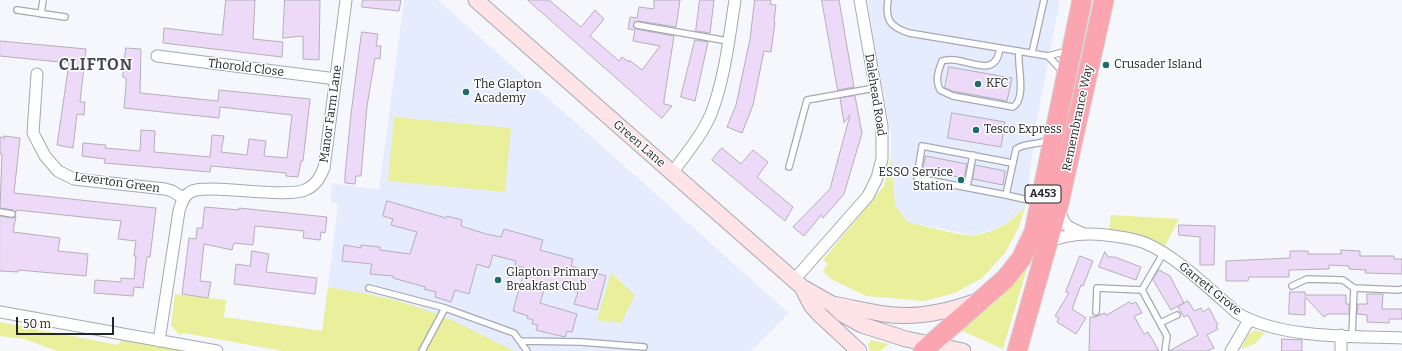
<!DOCTYPE html>
<style>
body{margin:0}
#map{position:relative;width:1402px;height:351px;overflow:hidden;background:#f5f7fd;font-family:Bitter,serif}
canvas{display:block}
.scale{position:absolute;left:16px;top:317px;width:98px;height:18px;box-sizing:border-box;border:2px solid #242629;border-top:0;padding-left:5px;font-size:12px;line-height:14px;white-space:nowrap;color:#242629;-webkit-text-stroke:3px #fff;paint-order:stroke}
</style>
<div id="map">
<canvas width="1402" height="351"></canvas>
<div class="scale">50 m</div>
</div>
<script>
const context = document.querySelector('canvas').getContext('2d');
context.lineJoin = 'round';
function fill(path, color) {
  context.fillStyle = color;
  context.fill(path, 'evenodd');
}
function stroke(path, color, width, dash) {
  context.strokeStyle = color;
  context.lineWidth = width;
  context.lineCap = dash ? 'butt' : 'round';
  context.setLineDash(dash || []);
  context.stroke(path);
}
function label(font, color, halo, rows, align = 'center') {
  context.font = font + ' Bitter,serif';
  context.lineWidth = 3;
  context.setLineDash([]);
  context.textBaseline = 'middle';
  context.strokeStyle = halo;
  context.fillStyle = color;
  for (const [text, x, y, turn = 0] of rows) {
    context.save();
    context.translate(x, y);
    context.rotate((+turn || 0) * Math.PI / 180);
    context.textAlign = isNaN(turn) ? turn : align;
    if (halo) context.strokeText(text, 0, 0);
    context.fillText(text, 0, 0);
    context.restore();
  }
}
const built = new Path2D(`
 M404 0H438L789 313 751 351H514L441 316 413 305 380 296 328 287 338 204 330 202 332 183 379 190Z
 M868 0H1060L1036 125 1026 204 1022 212 999 228 973 235 907 222 895 205 891 156V134L877 63Z`);
const green = new Path2D(`
 M394 117 511 128 505 192 388 181Z
 M891 156 895 205 907 222C921 225 963 237 974 235 994 233 1016 221 1026 204L1019 227 1005 253 982 278 955 293 924 301 866 296 831 279 823 271 828 264 823 260 884 186Z
 M1111 215 1179 219 1165 246C1146 236 1130 232 1109 230Z
 M1028 265 1003 349 960 330 994 303Z
 M611 273 635 295 621 323 597 320Z
 M328 287C356 292 384 296 411 305 447 315 481 335 514 351H283L184 333 179 335 171 325 175 294 226 300 224 317 322 331Z
 M0 322 118 345 121 340 190 351H57L24 339 0 336Z
 M1255 330 1265 333 1255 344 1241 349 1248 335Z
 M871 340 889 344 880 351H870L868 345Z`);
const building = new Path2D(`
 M226 0H255L253 39 283 42 282 57 163 43 164 28 222 35Z
 M285 0H320L319 60 303 59V36L283 38Z
 M363 0H401L399 11 362 7Z
 M528 0H549L581 27 595 10 604 19 590 36 619 61 622 57 629 62V60L642 70 660 46 633 41 635 30 628 29 630 17 637 18 639 7 654 9V0H680L676 27 638 21 633 25 636 29 674 36 664 100V104L672 106 662 118Z
 M700 0H714L710 33 696 31Z
 M755 0H771L770 4 776 5 774 21 775 22 771 52 764 51 753 105 742 133 727 127 736 105 750 39Z
 M822 0H839L854 87 838 90Z
 M362 32 378 34 376 46H381L380 59 375 58 367 106 361 176H356L355 184 345 183V175L351 114Z
 M695 40 708 42 695 101 681 97Z
 M0 41 86 49 80 102H85L84 115 77 114 73 148 57 145 69 63 0 56Z
 M126 48 141 49 140 93 218 101 219 90 310 99 303 161H301L298 177 286 176V173L211 166 210 172 104 163 105 159 82 156 83 143 106 145 105 148 140 151 141 130 155 131 154 152 210 157 212 135 224 136 221 152 247 155 249 139 266 141 264 156 287 158 292 115 220 107 219 118 124 108 126 85V78L123 77Z
 M949 67 1012 78 1007 101 952 91 945 88Z
 M855 96 862 133 844 194 823 218 821 215 804 236 793 227 830 189 850 115 844 123 840 98Z
 M952 113 1005 122 1001 147 948 138Z
 M4 136 20 138 14 193 156 208 150 257H147L143 288 134 287 133 296 94 293 95 280 121 282V278L134 279 136 256H134L136 241 118 239 121 221 16 210V213L13 210 0 208 2 154H0V137L4 138Z
 M722 148 741 164 753 150 768 162 757 177 793 207 785 221 712 160Z
 M926 156 967 164 964 178 923 170Z
 M975 165 1005 171 1003 185 973 179Z
 M387 201 446 218 447 216 462 220 461 226 486 234 501 237 504 229 543 240 540 250 573 259 571 266 606 276 597 310 574 304 578 292 546 283 540 303 577 314 572 332 567 331 565 337 536 330 538 325 532 324 533 320 527 318 528 316 513 311 525 268 515 265 516 261 493 255 489 268 477 264 469 294 455 290 451 302 435 297 436 292 424 289 425 287 393 278V276L370 274 372 264 342 261 344 245 361 248V245L380 247V250L410 254 417 232 391 225 393 219 383 216Z
 M205 207 239 210V208L327 217 325 233 321 232 320 240 303 238 304 231 255 226 253 245 234 243 232 250 204 244 200 281 211 282 208 298 182 294 189 238 196 239 197 228H202Z
 M0 216 12 218 16 216 13 232 60 238 58 251 88 254 86 276 18 270V272L0 271Z
 M1179 225 1215 226 1214 265H1200V237L1179 235Z
 M1341 250 1360 251V256H1394V259H1402V274L1365 273 1366 270 1349 269V266L1329 265V269L1289 270V277H1249L1248 281H1226V261L1290 258V251H1308V254H1341Z
 M252 251 269 254 266 272 317 278 315 294 234 284 236 264 250 266Z
 M1105 252 1108 257H1115L1141 267 1136 280 1099 267Z
 M1080 256 1093 261 1083 286 1081 285 1072 309 1086 318 1076 334 1057 322 1059 318 1055 316 1069 293 1066 292Z
 M1159 270 1170 276 1184 303 1171 310 1153 280Z
 M1290 292H1305V295H1346V304H1349V314H1328L1324 317 1305 297V315L1289 314Z
 M1367 294H1383L1382 309H1402V319H1389V323L1367 322V315L1357 314 1358 304H1367Z
 M1188 301 1194 311 1201 308 1203 312 1209 308 1218 325 1216 326 1218 329 1207 335 1214 348 1207 351H1169L1198 335 1188 315 1184 317 1178 307Z
 M1130 302 1132 304 1136 302 1142 313 1134 316 1144 334 1148 332 1159 351H1089L1090 317H1095L1105 313 1106 315Z
 M1282 339 1302 340V351H1282Z`);
const lane = new Path2D(`
 M888 0C885 20 890 27 909 33L1048 56 1067 51
 M17 10 65 17
 M41 14 43 0
 M637 25 728 41
 M1000 48C995 84 963 53 942 61 938 72 935 80 940 90L953 96 1013 107C1027 98 1017 66 1019 51
 M1032 53 1044 0
 M1048 56 1063 72
 M789 167 807 100 875 88
 M967 187 973 155
 M1006 195 917 178 922 146 1012 163
 M1037 202 1006 195 1016 149C1026 142 1039 146 1049 139
 M0 212 12 214
 M1292 286 1307 279 1343 280 1354 288 1399 290 1402 289
 M369 288 445 308 514 333 527 351
 M1142 290 1164 252
 M1096 312 1097 288 1142 290 1167 336 1165 351
 M1160 323 1177 315
 M1352 336 1354 288
 M520 341 581 342 644 347
 M422 351 445 308`);
const street = new Path2D(`
 M157 56 336 79
 M37 74 33 133 45 156 58 171 74 179 165 189 172 191 183 198
 M672 173C686 154 702 135 711 114 725 78 729 38 735 0
 M1060 208C1062 225 1067 227 1082 233
 M1050 241C1069 234 1085 233 1106 235 1119 237 1133 238 1145 243 1175 255 1212 291 1237 313 1281 339 1351 336 1402 338
 M794 280 868 196 877 178 882 159V126L860 0
 M0 312 217 351
 M159 341 179 211C181 204 183 197 189 193 194 189 203 189 210 189 232 188 292 198 307 189 316 185 320 177 324 168L346 0
 M1231 351 1249 320
 M1341 351V335`);
const secondary = new Path2D(`
 M476 0 802 287 832 304 842 314 862 325 906 339 963 351
 M802 287 811 305 820 315 859 351
 M832 304C849 307 866 311 884 314 916 319 947 312 977 301`);
const highway = new Path2D(`
 M923 351 1005 279 1021 259 1034 232 1082 0
 M1017 351 1059 203 1104 0`);
const markers = [
 [1106,65,4,"#206c6c"],
 [978,84,4,"#206c6c"],
 [466,92,4,"#206c6c"],
 [976,130,4,"#206c6c"],
 [961,180,4,"#206c6c"],
 [498,280,4,"#206c6c"]
];
const shields = [
 [1043,194,36]
];
const shieldNames = [
 ["A453",1043,194]
];
const poiNames = [
 ["Crusader Island",1114,65],
 ["KFC",986,84],
 ["The Glapton",474,85],
 ["Academy",474,99],
 ["Tesco Express",984,130],
 ["ESSO Service",953,173,"right"],
 ["Station",953,187,"right"],
 ["Glapton Primary",506,273],
 ["Breakfast Club",506,287]
];
const streetNames = [
 ["Thorold Close",246,68,7],
 ["Dalehead Road",875,95,81],
 ["Manor Farm Lane",331,114,-82],
 ["Remembrance Way",1078,118,-78],
 ["Green Lane",639,144,41],
 ["Leverton Green",117,183,8],
 ["Garrett Grove",1210,289,39]
];
const districtNames = [
 ["CLIFTON",96,66]
];
fill(built, '#e5ecfd');
fill(green, '#e9ef9a');
fill(building, '#eddaf9');
stroke(building, '#b4aeb7', 1);
stroke(lane, '#a5a9b3', 8);
stroke(street, '#a5a9b3', 13);
stroke(secondary, '#a5a9b3', 17);
stroke(highway, '#d3d4d4', 21);
stroke(lane, '#fff', 5.5);
stroke(street, '#fff', 11);
stroke(secondary, '#fee4e7', 15);
stroke(highway, '#faa5af', 19);
for (const [x, y, r, color] of markers) {
  const dot = new Path2D();
  dot.arc(x, y, r, 0, 2 * Math.PI);
  context.fillStyle = color;
  context.fill(dot);
  stroke(dot, '#fff', 1.5);
}
for (const [x, y, w] of shields) {
  const box = new Path2D();
  box.roundRect(x - w / 2, y - 9, w, 18, 3);
  context.fillStyle = '#fff';
  context.fill(box);
  stroke(box, '#242629', 1);
}
label('bold 11px', '#242629', null, shieldNames);
label('12px', '#242629', '#fff', poiNames, 'left');
label('12px', '#242629', '#fff', streetNames);
context.letterSpacing = '1px';
label('bold 16px', '#464a52', '#fff', districtNames);
context.letterSpacing = '0px';
</script>
